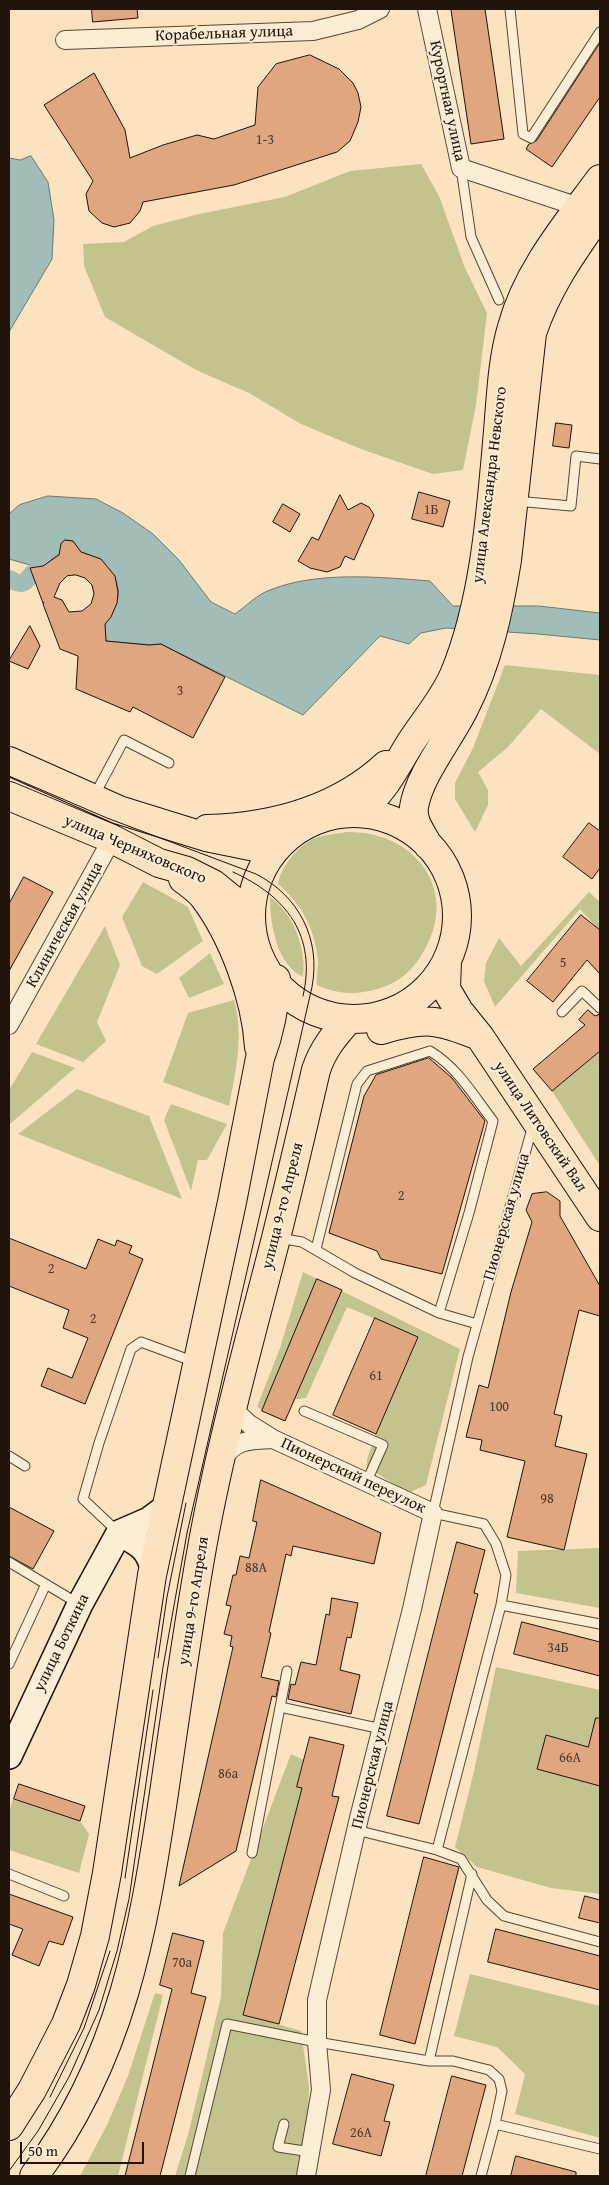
<!DOCTYPE html>
<meta charset="utf-8">
<style>
body{margin:0}
#map{position:relative;width:609px;height:2185px;overflow:hidden;background:#fbe3bf;font-family:"Gentium Book Plus",serif}
canvas{display:block}
.frame{position:absolute;inset:0;border:10px solid #20130a;pointer-events:none}
.scale{position:absolute;left:20px;top:2142px;width:124px;height:22px;box-sizing:border-box;border:2px solid #20130a;border-top:0;padding-left:6px;font-size:15px;line-height:18px;white-space:nowrap;color:#20130a;-webkit-text-stroke:4px #fcedd5;paint-order:stroke}
</style>
<div id="map">
<canvas width="609" height="2185"></canvas>
<div class="frame"></div>
<div class="scale">50 m</div>
</div>
<script>
const context = document.querySelector('canvas').getContext('2d');
context.lineJoin = 'round';
function fill(path, color) {
  context.fillStyle = color;
  context.fill(path, 'evenodd');
}
function stroke(path, color, width, dash) {
  context.strokeStyle = color;
  context.lineWidth = width;
  context.lineCap = dash ? 'butt' : 'round';
  context.setLineDash(dash || []);
  context.stroke(path);
}
function label(font, color, halo, rows, align = 'center') {
  context.font = font + ' "Gentium Book Plus",serif';
  context.lineWidth = 4;
  context.setLineDash([]);
  context.textBaseline = 'middle';
  context.strokeStyle = halo;
  context.fillStyle = color;
  for (const [text, x, y, turn = 0] of rows) {
    context.save();
    context.translate(x, y);
    context.rotate((+turn || 0) * Math.PI / 180);
    context.textAlign = isNaN(turn) ? turn : align;
    if (halo) context.strokeText(text, 0, 0);
    context.fillText(text, 0, 0);
    context.restore();
  }
}
const green = new Path2D(`
 M421 164 439 196 465 268 487 313 476 405 463 470 433 474 361 449 301 424 249 393 196 370 105 317 84 266 83 244 124 242 153 226 199 214 285 197 350 171Z
 M505 665 600 675V754L541 709 508 747 478 772 488 790V805L475 832 455 799V783L473 748Z
 M347 832C417 831 462 893 421 956 408 976 393 986 369 991 351 995 334 993 317 985 316 977 318 969 318 962 316 931 302 904 278 884 280 868 297 848 311 840 321 835 335 834 347 832Z
 M143 882 188 907 203 941 157 974 142 966 122 917Z
 M589 892 600 902V931L580 909 495 1007 484 981 486 963 499 938 521 966Z
 M270 897C293 912 307 950 303 977 276 964 270 923 270 897Z
 M105 926 120 965 97 1022 106 1041 83 1062 36 1044Z
 M210 953 224 984 189 998 179 978Z
 M234 1000C244 1035 236 1071 229 1106L163 1082 188 1013Z
 M579 1030 600 1054V1166L552 1091 533 1069Z
 M32 1052 75 1068 10 1124 9 1123V1090Z
 M77 1089 149 1116 182 1199 18 1134Z
 M171 1104 227 1124 207 1160H198L191 1191 164 1120Z
 M303 1272 460 1349 426 1485 408 1493 367 1467V1459L376 1434 418 1337 347 1307 306 1398 289 1400 279 1419 257 1407 280 1348Z
 M600 1548V1608L516 1593 518 1551Z
 M496 1667 600 1690V1894L551 1888 477 1867 455 1847 474 1771Z
 M291 1754 304 1760 297 1787 302 1788 243 2014 301 2031 309 2087 307 2131 298 2176H175L188 2135 221 1997 223 1933Z
 M13 1799 80 1821 89 1834 79 1873 9 1850V1812Z
 M470 1974 600 2006V2138L515 2114 525 2074 497 2047 454 2036Z
 M155 1993 163 1995 118 2176H80L108 2123 128 2076Z`);
const water = new Path2D(`
 M31 156 48 182 54 220 52 259 9 332V158L20 160Z
 M48 496 96 499 123 513 153 534 179 560 211 602 235 614C246 606 258 594 270 590 317 571 380 577 430 581L453 606H539L600 613V640L538 634 446 628 421 633 409 644 380 636 303 715 161 644 149 645 106 641C105 636 104 628 106 622 109 615 115 609 117 602 124 575 100 555 76 551V545L73 541 65 540 61 544 62 553 54 557 40 571 37 567 9 559V514L19 505Z`);
const canal = new Path2D(`
 M9 579C21 585 24 585 32 574`);
const building = new Path2D(`
 M92 9H137L138 18 93 22Z
 M459 9H485L504 139 471 144 451 10Z
 M600 43V97L552 167 526 149 529 144 536 141Z
 M310 55 339 69 353 83 358 93 361 107 358 122 350 141 337 152 234 185 143 202 140 211 130 223 114 227 102 223 89 211 86 194 93 181 44 105 94 73 125 130 130 158 163 145 197 135 214 139 255 125 258 87 276 64Z
 M556 423 572 425 569 448 553 446Z
 M419 492 450 501 443 527 412 519Z
 M340 495 348 510 361 503 369 507 374 515 354 560 345 556 340 567 327 572 310 568 298 561 312 537 318 540Z
 M283 504 300 514 290 532 273 522Z
 M65 540 73 541 81 552 101 559 115 576 118 592 117 603 111 617 105 624 106 641 149 645 161 644 225 677 193 738 133 707 130 712 76 689 78 656 60 649 43 604 44 602 43 603 30 568 43 566 59 555 61 544ZM76 575 85 578 92 585 94 594 91 604 82 611 69 612 62 600 54 597 60 583 67 576Z
 M30 626 40 646 28 669 9 661Z
 M589 823 600 831V868L592 879 563 857Z
 M24 877 53 892 9 971V904Z
 M581 915 600 930V974L587 960 553 1002 527 981Z
 M588 1010 595 1016 600 1014V1051L552 1091 533 1069 585 1025 579 1020Z
 M429 1058 452 1078 485 1121 442 1274 381 1259 377 1251 329 1233 364 1096 376 1075Z
 M547 1192 560 1201V1216L600 1286V1316L579 1310 554 1414 562 1416 555 1446 587 1454 564 1550 507 1537 525 1461 480 1450 482 1440 466 1437 479 1385 488 1388 511 1292 532 1222 526 1210 532 1194Z
 M9 1238 86 1269 98 1239 115 1246 117 1240 132 1246 129 1253 143 1259 85 1404 41 1386 48 1368 72 1378 88 1338 63 1328 69 1310 9 1286Z
 M317 1279 342 1290 285 1421 262 1411Z
 M375 1318 418 1337 376 1434 333 1415Z
 M261 1480 381 1533 374 1564 293 1546 291 1556 286 1554 269 1632 271 1633 261 1677 279 1681 276 1697 272 1696 236 1851 179 1886 233 1647 230 1646 232 1636 224 1634 231 1606 226 1605 233 1575H236L240 1556 249 1558 257 1522 253 1521Z
 M9 1507 54 1531 33 1569 9 1556Z
 M457 1542 485 1550 474 1593 478 1594 419 1824 387 1816Z
 M332 1598 358 1603 351 1638 347 1637 340 1670 360 1675 351 1714 288 1699 291 1684 295 1685 301 1662 316 1665 326 1614 329 1615Z
 M522 1622 600 1642V1676L514 1654Z
 M596 1718H600V1786L537 1769 546 1735 588 1747Z
 M310 1737 344 1745 332 1796 339 1797 279 2024 243 2015 302 1788 297 1787Z
 M19 1784 85 1806 80 1821 14 1799Z
 M424 1857 459 1867 415 2044 380 2035Z
 M9 1894 73 1917 63 1945 49 1941 39 1966 12 1955 23 1929 9 1924Z
 M585 1896 600 1900V1923L579 1918Z
 M496 1929 600 1956V1990L488 1962Z
 M173 1933 204 1941 191 1993 206 1997 160 2176H125L172 1989 160 1985Z
 M352 2074 394 2085 384 2121 390 2122 381 2156 333 2144Z
 M452 2076 486 2085 462 2176H426Z
 M516 2156 576 2172V2176H511Z`);
const lane = new Path2D(`
 M510 9 523 134 531 138 600 32
 M461 168 471 237 499 300
 M527 502 571 506 576 456 600 459
 M94 796 124 740 169 763
 M562 1012 582 991 600 1008
 M279 1238 302 1242 355 1273 439 1313 477 1324
 M316 1249 357 1084 367 1071 430 1051C457 1067 474 1096 493 1121L469 1213 439 1313
 M304 1411 383 1445 367 1481
 M9 1456 25 1466
 M119 1533 83 1499 99 1443 131 1349 141 1342 195 1362
 M9 1562 79 1604
 M501 1605 600 1624
 M9 1664 46 1584
 M280 1707 382 1729
 M356 1830 437 1850 461 1859 487 1900 504 1916 600 1942
 M437 1850 501 1605 506 1575 496 1544 484 1524 433 1513 468 1357 533 1125
 M252 1853 287 1671
 M9 1874 64 1896
 M429 2061 472 1874
 M284 2124 278 2147 311 2152
 M495 2124 600 2149
 M190 2176 227 2024 317 2042 429 2061H453L489 2070 499 2079 502 2091 495 2124 481 2176`);
const street = new Path2D(`
 M427 9 461 168 588 210
 M65 40 313 31 358 20 380 9
 M9 1025 112 839
 M232 1408 249 1424 273 1439 433 1513 412 1609 359 1818 317 2000V2042L321 2090 306 2176
 M222 1461C234 1439 250 1440 273 1439`);
const secondary = new Path2D(`
 M119 1533 149 1520 165 1508
 M119 1533C138 1544 147 1546 153 1568
 M9 1756 80 1604 119 1533`);
const primary = new Path2D(`
 M9 761 119 810 206 837 260 848 279 844
 M9 796 112 839 159 863 187 871 213 884 234 901 249 920
 M357 813C384 793 394 769 411 742 426 719 443 700 454 675 485 601 491 511 498 431 501 396 502 361 512 327 527 271 567 224 600 179
 M251 916a103 103 0 1 1 206 0a103 103 0 1 1-206 0Z
 M207 829C272 827 337 810 386 765
 M428 845C421 832 412 821 414 807 419 775 450 738 464 709 488 663 499 610 507 560L532 333C548 286 572 253 600 213
 M183 879C190 884 198 890 203 896 233 935 256 998 259 1047
 M447 961 446 989 459 1011 480 1037 600 1217
 M381 1030C425 1017 437 1019 479 1036
 M9 2126 32 2090 66 2024 81 1985 95 1936 107 1873 152 1575 232 1202 260 1058C270 1032 275 1007 276 979
 M34 2176C122 2059 143 1933 164 1793 176 1709 188 1625 203 1542 222 1439 250 1339 276 1238 290 1182 303 1126 316 1070 323 1049 334 1036 348 1020`);
const tram = new Path2D(`
 M9 776 107 818 256 874C299 896 321 939 312 987L187 1533 163 1667 129 1899 117 1951 99 2010 69 2077 38 2131 9 2171
 M233 872C286 896 317 935 303 996
 M158 1658 167 1597 186 1503
 M125 1878 153 1690
 M50 2097 84 2028 110 1951`);
const numberNames = [
 ["1-3",265,140],
 ["1Б",431,510],
 ["3",180,691],
 ["5",563,963],
 ["2",401,1196],
 ["2",51,1269],
 ["2",93,1319],
 ["61",376,1376],
 ["100",499,1407],
 ["98",547,1499],
 ["88А",256,1568],
 ["34Б",558,1648],
 ["66А",570,1758],
 ["86а",228,1774],
 ["70а",182,1963],
 ["26А",361,2133]
];
const streetNames = [
 ["Корабельная улица",224,34,-2],
 ["Курортная улица",447,101,78],
 ["улица Александра Невского",490,485,-83],
 ["улица Черняховского",135,850,23],
 ["Клиническая улица",65,925,-61],
 ["улица Литовский Вал",540,1127,56],
 ["улица 9-го Апреля",283,1206,-76],
 ["Пионерская улица",507,1217,-74],
 ["Пионерский переулок",353,1476,25],
 ["улица 9-го Апреля",194,1601,-81],
 ["улица Боткина",62,1643,-64],
 ["Пионерская улица",373,1765,-76]
];
fill(green, '#c2c38f');
fill(water, '#a0bdb8');
stroke(water, '#6d7972', 1);
stroke(canal, '#a0bdb8', 18);
fill(building, '#dfa680');
stroke(building, '#20130a', 1);
stroke(lane, '#574737', 11);
stroke(street, '#574737', 20);
stroke(secondary, '#20130a', 28);
stroke(primary, '#20130a', 30);
stroke(lane, '#fcedd5', 9);
stroke(street, '#fcedd5', 18);
stroke(secondary, '#fcedd5', 25);
stroke(primary, '#fbe3bf', 28);
stroke(tram, '#20130a', 1);
label('14px', '#503828', null, numberNames);
label('16px', '#20130a', '#fcedd5', streetNames);
</script>
